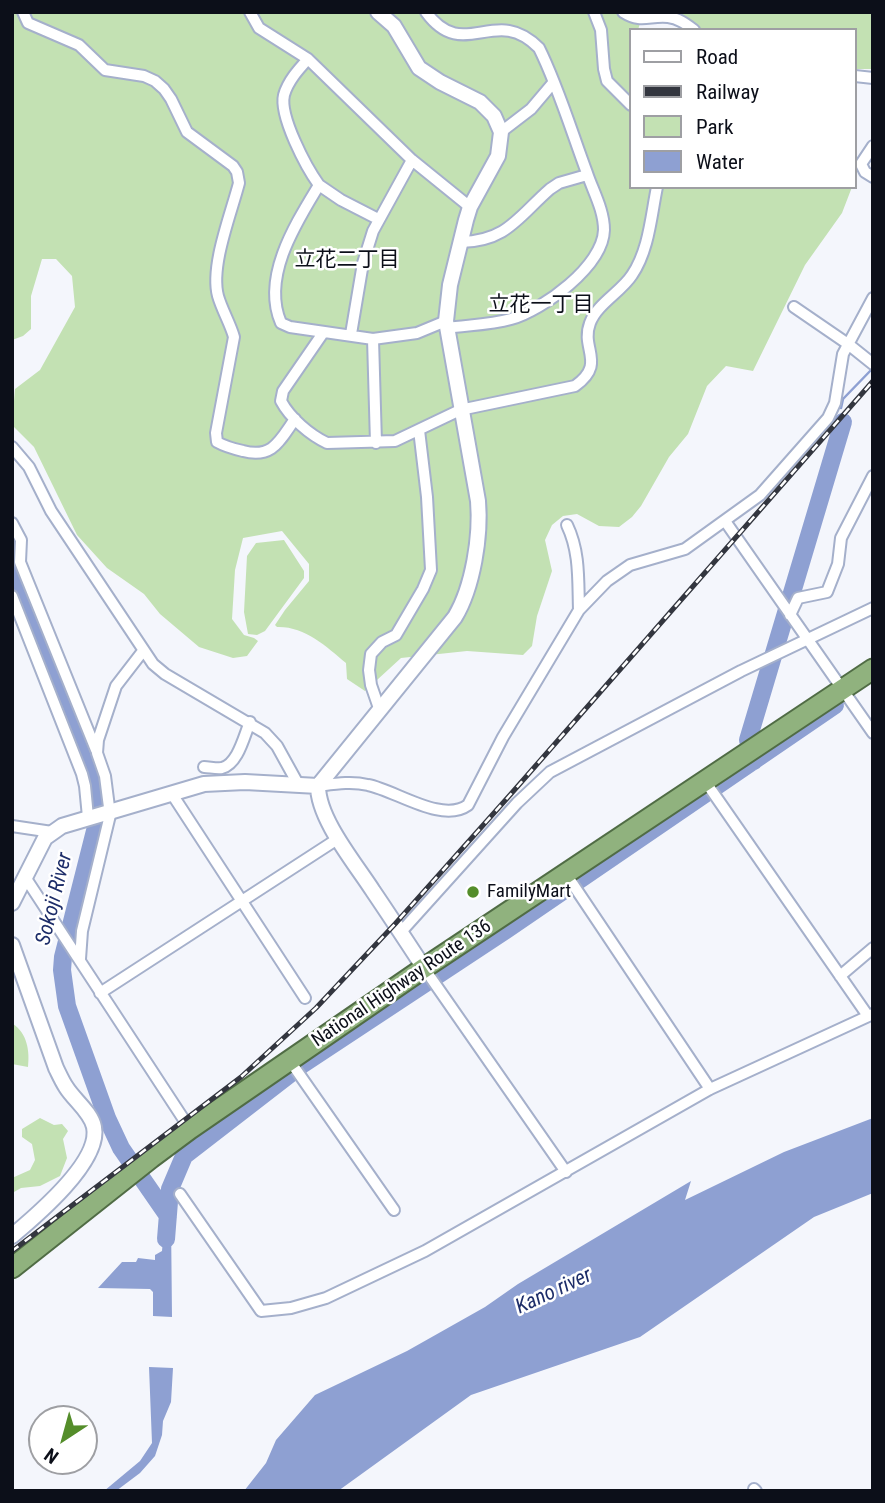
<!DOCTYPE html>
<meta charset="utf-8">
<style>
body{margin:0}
#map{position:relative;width:885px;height:1503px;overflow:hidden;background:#f4f6fc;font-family:"Roboto Condensed",sans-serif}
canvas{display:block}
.frame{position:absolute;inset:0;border:14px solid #0c0f19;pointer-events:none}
.legend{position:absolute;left:629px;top:28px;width:228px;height:161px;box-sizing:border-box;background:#fff;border:2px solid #9e9fa3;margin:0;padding:9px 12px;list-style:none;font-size:21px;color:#0c0f19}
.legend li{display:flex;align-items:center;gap:14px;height:35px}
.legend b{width:35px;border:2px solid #9e9fa3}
.north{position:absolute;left:28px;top:1405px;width:70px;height:70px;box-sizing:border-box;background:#fff;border:2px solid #9e9fa3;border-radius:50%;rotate:216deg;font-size:19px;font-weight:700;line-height:28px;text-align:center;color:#0c0f19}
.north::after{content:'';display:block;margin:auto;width:24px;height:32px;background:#548d2a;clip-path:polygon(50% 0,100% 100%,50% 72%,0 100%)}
</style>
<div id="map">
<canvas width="885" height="1503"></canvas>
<div class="frame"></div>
<ul class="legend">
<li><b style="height:9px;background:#fff"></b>Road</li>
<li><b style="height:9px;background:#33363f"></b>Railway</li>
<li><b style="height:19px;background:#c3e1b3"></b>Park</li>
<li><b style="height:19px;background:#8ea0d2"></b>Water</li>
</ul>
<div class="north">N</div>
</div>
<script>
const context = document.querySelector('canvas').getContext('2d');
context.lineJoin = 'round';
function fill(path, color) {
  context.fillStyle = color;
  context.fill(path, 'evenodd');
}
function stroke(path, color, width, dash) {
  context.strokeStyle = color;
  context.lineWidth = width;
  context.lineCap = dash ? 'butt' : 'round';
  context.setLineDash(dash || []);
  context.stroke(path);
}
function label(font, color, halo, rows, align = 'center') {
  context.font = font + ' "Roboto Condensed","Noto Sans JP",sans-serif';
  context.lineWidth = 5;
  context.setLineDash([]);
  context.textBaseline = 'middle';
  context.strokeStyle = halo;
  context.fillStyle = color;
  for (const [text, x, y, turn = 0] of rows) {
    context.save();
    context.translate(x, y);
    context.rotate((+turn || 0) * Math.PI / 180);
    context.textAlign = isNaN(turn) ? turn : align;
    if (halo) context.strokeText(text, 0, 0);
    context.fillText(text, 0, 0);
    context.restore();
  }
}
const green = new Path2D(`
 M12 12H873V69H855V30H695L692 26 672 23 658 15 640 23 638 30H631V187H852L842 213 805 265 753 371 726 366 707 386 688 434 669 457 641 506 632 517 619 527 599 526 577 514 563 516 552 525 545 540 552 571 537 616 532 646 523 655 467 651 401 658 365 691 347 679 346 663C326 646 304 626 277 627L275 625 285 610 309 581V564L282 531 243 538 235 570 232 619 244 635 254 638 258 641 247 656 233 658 199 647 160 614 144 594 107 568 77 535 34 447 12 425 15 389 40 370 75 307 72 276 56 259H42L31 296V329L23 336 12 340Z
 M284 540 304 571V578L265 631 257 635 248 634 244 612 247 556 256 543Z
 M12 1021 13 1024C27 1033 30 1051 28 1067L12 1064Z
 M40 1118 54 1125 62 1124 68 1131 63 1139 67 1158 60 1176 40 1186 21 1188 14 1192 12 1178 30 1170 35 1160 32 1144 22 1137V1129Z`);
const water = new Path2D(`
 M873 1118V1193L814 1217 640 1337 471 1395 338 1491H244L266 1463 276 1440 315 1395 407 1351 485 1307 518 1284 691 1181 685 1200 784 1152Z
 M165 1217 171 1219 172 1317 153 1316V1292L150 1289 98 1288 122 1262H136L138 1258 155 1260V1255L162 1251Z
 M149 1367 173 1368 171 1402 163 1421 162 1435 155 1456 140 1473 116 1491H104L140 1461 152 1443Z`);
const stream = new Path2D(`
 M841 408 843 399 873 368`);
const river = new Path2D(`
 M12 567 94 778 98 819 63 957 62 970 67 1006 107 1118 121 1148 168 1216
 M754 761 748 740 843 422
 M166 1239 170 1189 184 1156 303 1064 506 930 835 705`);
const minor = new Path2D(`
 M23 12 28 23 79 45 105 70 144 76 155 81 164 89 171 99 187 132 233 166 237 172 239 183C231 214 210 266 218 296 222 310 230 323 234 337L216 433 217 442C226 447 234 449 243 451 273 459 280 440 295 419
 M250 12 259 28 308 59 412 160 470 207
 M426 12C464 64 495 3 539 48 558 86 572 133 587 173 593 191 604 210 604 230 603 266 543 310 511 319 490 325 468 325 447 328
 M594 12 601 30 604 69 607 81 631 105
 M623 12C642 24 649 15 668 17 678 18 686 24 694 30
 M308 59C298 70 288 81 284 95 279 116 306 167 319 185 296 223 261 277 281 323L290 327 373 339 417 333 446 321
 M855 76 873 78
 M501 132 531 109 553 83
 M873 146 861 164 865 172 873 177
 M319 185 341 200 378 219
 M461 242C507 241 518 217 550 189L559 183 587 175
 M794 307 848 344 873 364
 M323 333 283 391 281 401C290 418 310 435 327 443L395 441 460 410 575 386C607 363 580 349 590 323 597 304 621 292 632 275 649 250 651 216 657 187
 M351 334 363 263 373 231 412 160
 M373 339 376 443
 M12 447 29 467 51 511 153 664 165 674 265 733 277 746 298 784
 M725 521 873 733
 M12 523 21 540 20 562 96 750
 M567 525C580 552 578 580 579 610
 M12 596 82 774 85 786 88 817
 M790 615 798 598 827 592 838 564 841 538 873 476
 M380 711 371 685 369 670 371 654 382 642 396 635 423 589 431 570 427 497 419 430
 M204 767C209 767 217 769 222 768 238 764 244 736 250 722
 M705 781 868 1016
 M318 786C334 784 351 781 368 785 395 790 442 824 468 805L503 737 579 610 607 581 630 565 685 549 760 495 828 418 835 403 843 354 873 298
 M172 794 305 998
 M12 826 52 832
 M566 874 710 1089
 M25 877 190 1129
 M400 933 517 803 550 772 741 671 873 608
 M80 959 82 931 110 815 105 776 97 753 98 740 116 686 143 651
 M424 968 566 1172
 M840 976 873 948
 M100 993 339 838
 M290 1061 394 1210
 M180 1194 261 1311 291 1308 326 1298 425 1251 710 1089 873 1014
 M754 1489 756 1491`);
const tertiary = new Path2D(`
 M378 12 394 26 419 68 440 82 480 102 494 116 501 132 498 156 470 207 466 220 450 285 446 321 478 501C481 536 473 587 455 617L318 786C318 819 355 863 373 891 390 916 407 942 424 968
 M12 903 45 838 62 826 204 784 245 782 318 786
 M12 945 56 1068C59 1074 62 1081 66 1087 74 1100 91 1112 94 1127 101 1161 36 1216 12 1236`);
const trunk = new Path2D(`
 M12 1268 151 1158 190 1129 424 968 873 669`);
const rail = new Path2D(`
 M12 1251 241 1077 316 1008 395 924 510 795 873 381`);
const markers = [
 [473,892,7,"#548d2a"]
];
const poiNames = [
 ["FamilyMart",487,892]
];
const streetNames = [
 ["National Highway Route 136",402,984,-34]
];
const neighbourhoodNames = [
 ["立花二丁目",347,261],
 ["立花一丁目",541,306]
];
const waterNames = [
 ["Sokoji River",55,899,-76],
 ["Kano river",554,1292,-25]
];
fill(green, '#c3e1b3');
fill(water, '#8ea0d2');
stroke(stream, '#8ea0d2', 2.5);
stroke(river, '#8ea0d2', 18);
stroke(minor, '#a5b0cb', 14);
stroke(tertiary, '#a5b0cb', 18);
stroke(trunk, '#506c45', 23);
stroke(minor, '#fff', 10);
stroke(tertiary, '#fff', 14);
stroke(trunk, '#90b27e', 19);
stroke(rail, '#33363f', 5);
stroke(rail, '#fff', 2.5, [8]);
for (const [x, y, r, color] of markers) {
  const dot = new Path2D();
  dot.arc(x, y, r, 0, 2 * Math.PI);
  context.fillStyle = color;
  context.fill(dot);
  stroke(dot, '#fff', 2.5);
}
label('19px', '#0c0f19', '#fff', poiNames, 'left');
label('19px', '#0c0f19', '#fff', streetNames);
label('21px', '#0c0f19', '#fff', neighbourhoodNames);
label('italic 21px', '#1d2d69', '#fff', waterNames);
</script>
